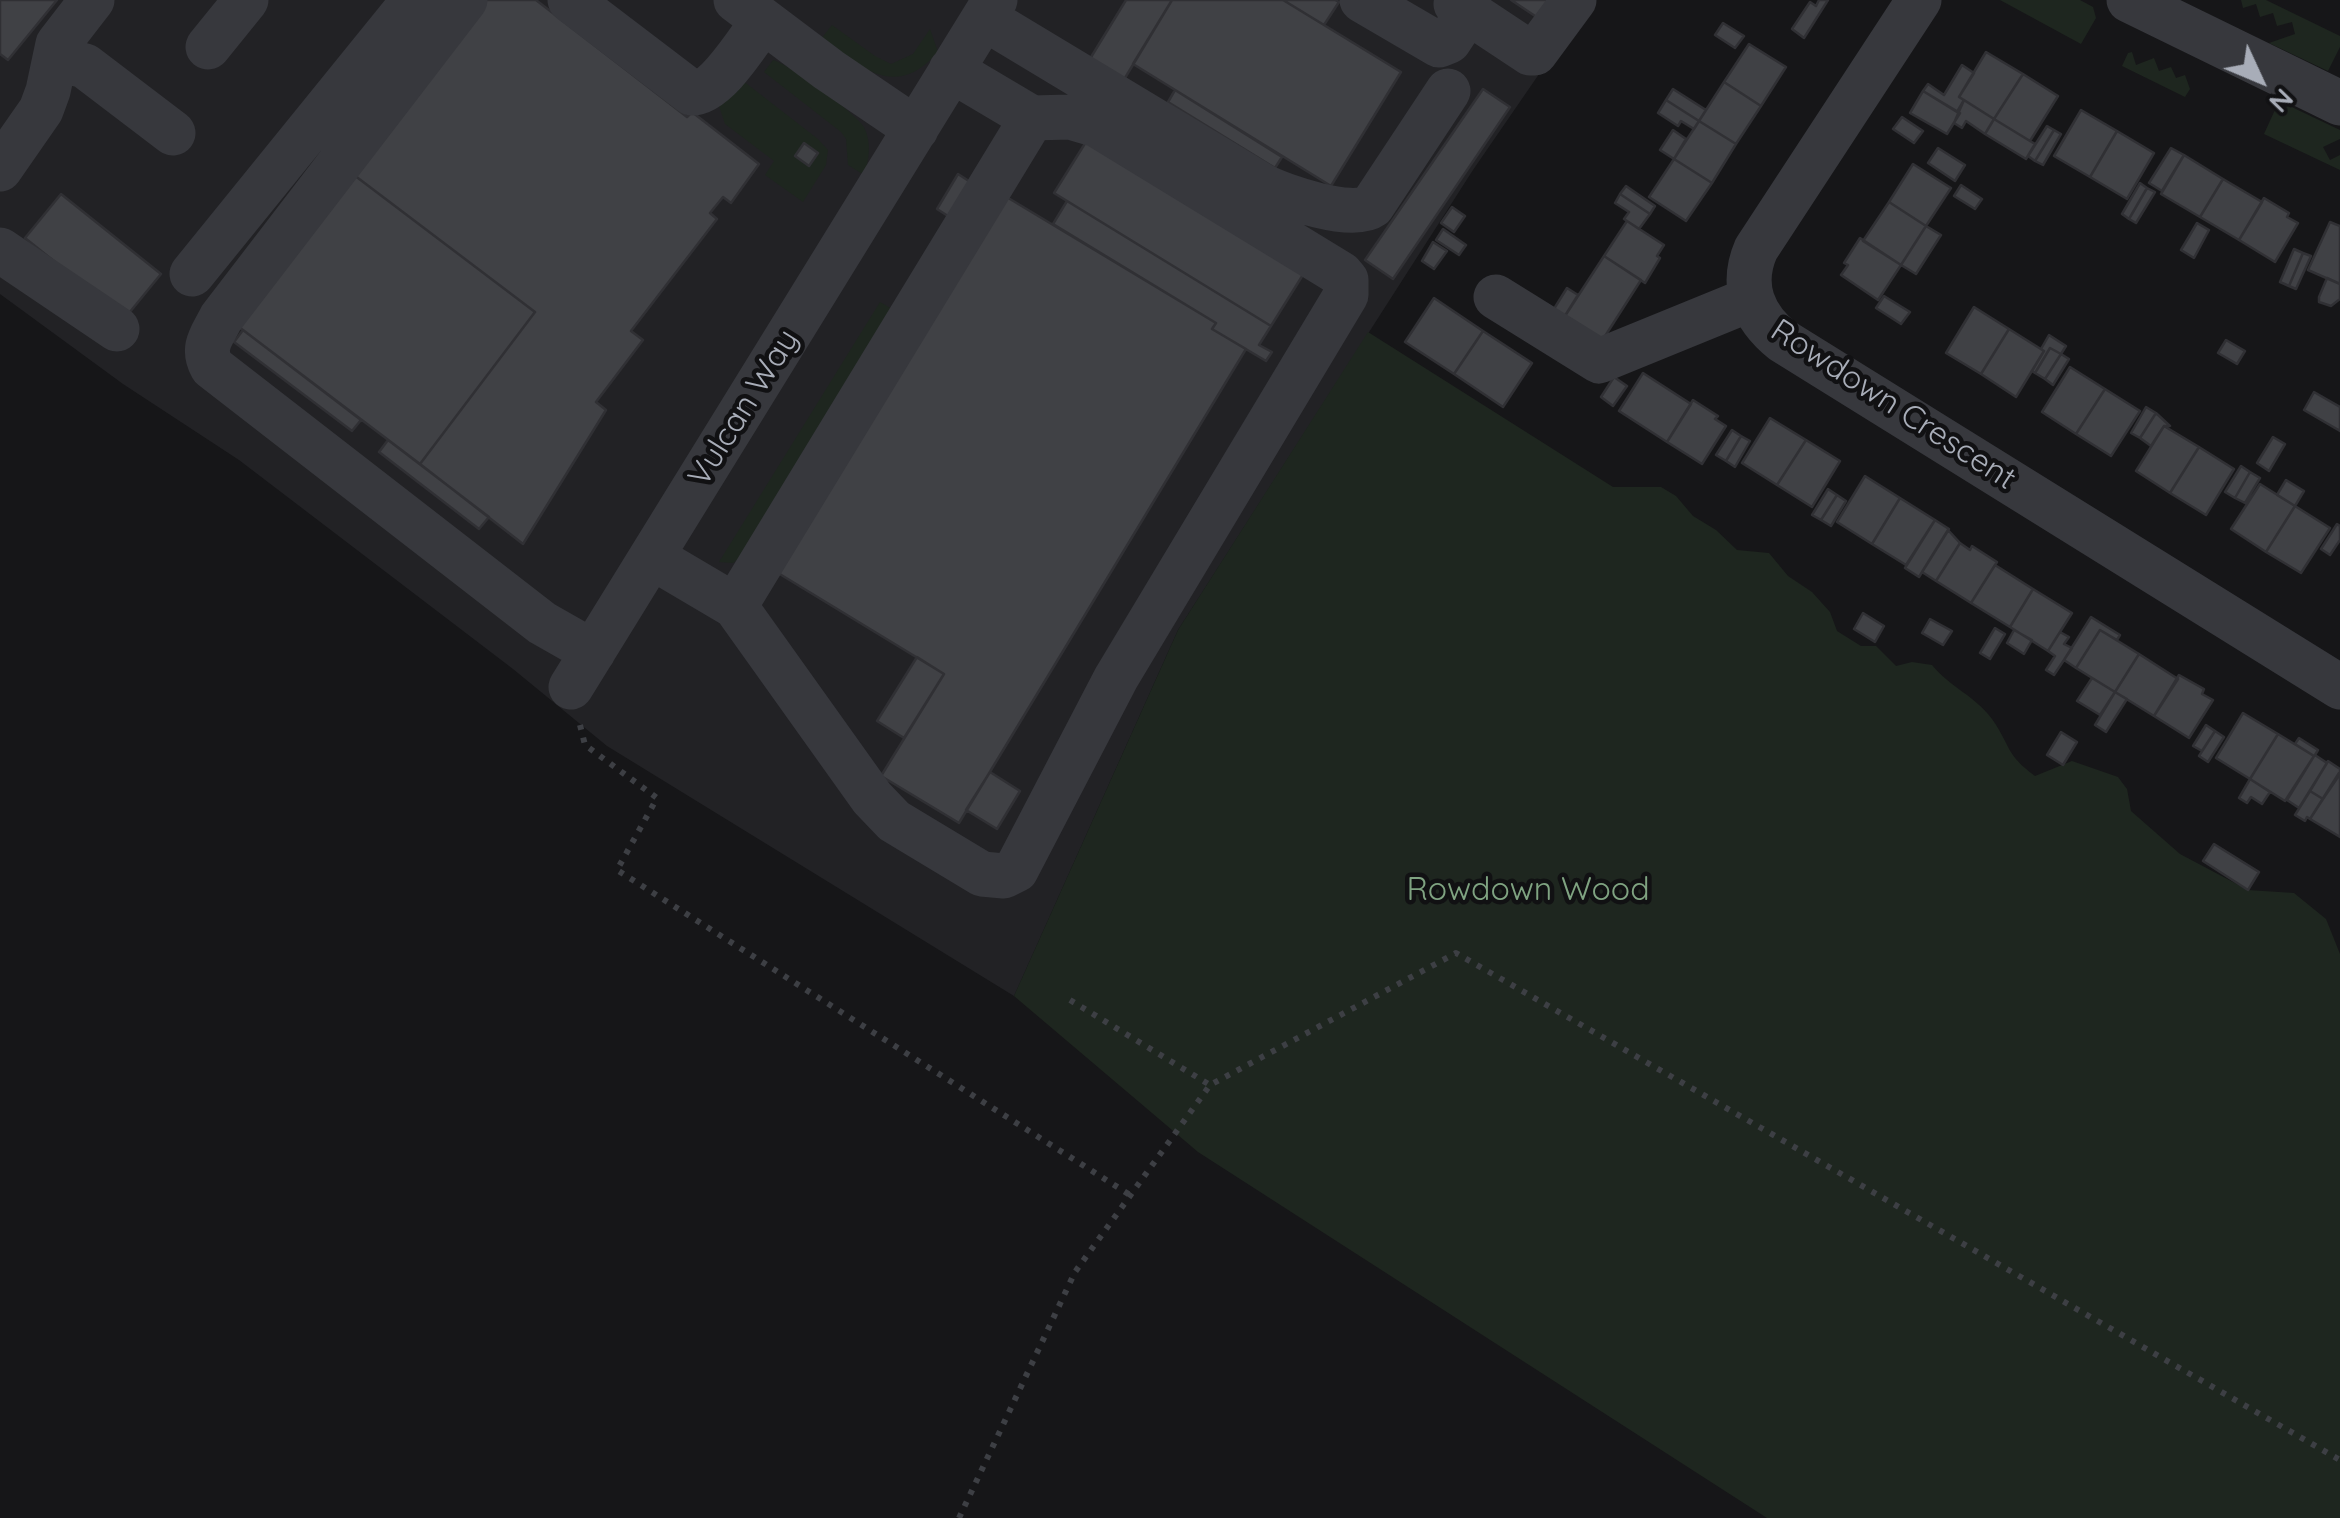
<!DOCTYPE html>
<style>
body{margin:0}
#map{position:relative;width:2340px;height:1518px;overflow:hidden;background:#161618;font-family:Quicksand,sans-serif}
canvas{display:block}
.north{position:absolute;left:2210px;top:30px;width:100px;height:100px;-webkit-text-stroke:8px #111113;paint-order:stroke;rotate:134deg;font-size:28px;font-weight:700;line-height:40px;text-align:center;color:#a8adb8}
.north::after{content:'';display:block;margin:auto;width:35px;height:45px;background:#a8adb8;clip-path:polygon(50% 0,100% 100%,50% 72%,0 100%)}
</style>
<div id="map">
<canvas width="2340" height="1518"></canvas>
<div class="north">N</div>
</div>
<script>
const context = document.querySelector('canvas').getContext('2d');
context.lineJoin = 'round';
function fill(path, color) {
  context.fillStyle = color;
  context.fill(path, 'evenodd');
}
function stroke(path, color, width, dash) {
  context.strokeStyle = color;
  context.lineWidth = width;
  context.lineCap = dash ? 'butt' : 'round';
  context.setLineDash(dash || []);
  context.stroke(path);
}
function label(font, color, halo, rows, align = 'center') {
  context.font = font + ' Quicksand,sans-serif';
  context.lineWidth = 9;
  context.setLineDash([]);
  context.textBaseline = 'middle';
  context.strokeStyle = halo;
  context.fillStyle = color;
  for (const [text, x, y, turn = 0] of rows) {
    context.save();
    context.translate(x, y);
    context.rotate((+turn || 0) * Math.PI / 180);
    context.textAlign = isNaN(turn) ? turn : align;
    if (halo) context.strokeText(text, 0, 0);
    context.fillText(text, 0, 0);
    context.restore();
  }
}
const built = new Path2D(`
 M0 0H1590L1473 170 1178 630 1014 996 607 746 513 669 239 460 123 384 0 294Z`);
const green = new Path2D(`
 M2000 0H2080L2093 7 2096 18 2081 44Z
 M2241 0H2266L2340 36V47L2328 71 2269 43 2295 34 2292 22 2277 26 2273 13 2260 17 2256 4 2243 8Z
 M832 25 875 56 891 64 913 54 930 29 938 52C895 101 862 67 821 39Z
 M2132 52 2136 65 2154 58 2159 71 2171 67 2176 78 2185 75 2190 89 2185 97 2122 66 2128 53Z
 M773 60C789 64 856 113 864 127 872 143 869 160 864 175L848 165 846 139 841 132 764 72Z
 M738 77 818 139 828 150 826 165 803 202 765 175 774 161 725 124 718 103Z
 M2279 101 2340 130V139L2323 147 2330 160 2340 155V170L2264 134Z
 M880 302 894 310 742 555 733 563 719 562Z
 M1368 332 1613 487H1661L1676 496 1693 516 1716 530 1737 550 1769 553 1788 576 1812 592 1830 612 1837 631 1861 646H1876L1896 666 1912 662 1932 665C1950 687 1975 696 1992 719 2011 746 2005 754 2035 776L2072 761 2118 777 2127 789 2131 811 2180 854 2248 890 2294 893 2326 919 2340 954V1518H1767L1198 1152 1014 996 1178 630Z`);
const building = new Path2D(`
 M0 0H57L8 60 0 54Z
 M482 0H536L687 117 692 112 759 164 731 203 723 197 710 213 717 219 631 331 643 340 596 402 606 410 523 544 420 464 535 312 350 172Z
 M1126 0H1172L1122 83 1088 62Z
 M1172 0H1283L1401 72 1331 186 1133 64Z
 M1283 0H1335L1339 2 1324 25Z
 M1511 0H1558L1544 22Z
 M1819 0H1828L1804 38 1792 29 1810 2 1816 6Z
 M1723 23 1744 36 1735 48 1715 35Z
 M1749 44 1786 67 1761 106 1724 82Z
 M1986 52 2023 74 1994 119 1959 97Z
 M1962 65 1974 73 1959 97 1964 100 1957 112 1923 91 1928 84 1944 95Z
 M2023 74 2058 96 2030 141 1994 119Z
 M1724 82 1761 106 1736 144 1699 121Z
 M1483 89 1510 107 1393 279 1365 260Z
 M1673 89 1706 110 1699 121 1666 100Z
 M1175 90 1282 157 1275 168 1168 102Z
 M1923 91 1960 113 1947 134 1910 113Z
 M1666 100 1699 121 1694 129 1681 121 1678 126 1658 113Z
 M1964 100 1994 119 1985 134 1966 121 1962 128 1954 123Z
 M2081 110 2117 131 2090 177 2054 156Z
 M1902 117 1923 131 1914 143 1893 129Z
 M1994 119 2035 144 2026 159 1985 134Z
 M1699 121 1736 144 1712 183 1674 159Z
 M2047 126 2054 130 2035 161 2028 156Z
 M1673 130 1686 139 1674 159 1660 150Z
 M2054 130 2061 134 2043 165 2035 161Z
 M2117 131 2154 153 2127 199 2090 177Z
 M1089 137 1306 270 1271 326 1054 193Z
 M804 143 818 153 809 166 795 156Z
 M1938 148 1965 165 1955 181 1928 163Z
 M2171 148 2184 155 2162 191 2149 183Z
 M2184 155 2223 179 2200 217 2161 194Z
 M1674 159 1712 183 1686 221 1649 197Z
 M1913 164 1951 188 1926 226 1889 202Z
 M350 172 535 312 420 464 235 324Z
 M958 174 972 183 951 218 937 209Z
 M2223 179 2262 202 2239 240 2200 217Z
 M2140 183 2147 188 2129 219 2122 214Z
 M1961 185 1982 199 1975 209 1954 196Z
 M1626 186 1655 206 1650 214 1620 194Z
 M2147 188 2155 192 2136 223 2129 219Z
 M61 194 161 274 125 318 25 238Z
 M1620 194 1650 214 1639 229 1624 219 1629 212 1615 203Z
 M1005 196 1216 323 1212 329 1246 349 959 823 881 776 944 674 778 573Z
 M2264 198 2289 213 2287 217 2298 223 2275 262 2239 240Z
 M1067 201 1271 326 1259 345 1272 352 1266 361 1212 329 1216 323 1053 224Z
 M1889 202 1926 226 1901 265 1863 241Z
 M1452 207 1465 216 1454 232 1441 223Z
 M1627 221 1664 245 1657 256 1660 258 1645 283 1604 256Z
 M2330 222 2340 226V284L2308 270Z
 M2197 223 2209 230 2194 258 2181 250Z
 M1926 226 1941 235 1916 274 1901 265Z
 M1443 229 1466 245 1459 255 1436 240Z
 M1860 238 1901 265 1878 300 1841 275 1848 265 1844 263Z
 M1433 242 1447 251 1434 269 1422 261Z
 M2294 249 2303 253 2289 286 2280 282Z
 M2303 253 2311 256 2296 289 2289 286Z
 M1604 256 1641 280 1600 344 1563 319Z
 M2327 278 2340 284V299L2331 306 2319 302V297Z
 M1567 288 1578 295 1563 319 1552 312Z
 M1884 296 1910 312 1901 324 1876 308Z
 M1434 298 1483 331 1454 374 1405 342Z
 M1974 307 2009 329 1981 374 1946 353Z
 M2009 329 2044 351 2016 397 1981 374Z
 M243 330 361 420 352 431 234 342Z
 M1483 331 1532 363 1503 407 1454 374Z
 M2049 335 2066 346 2061 354 2050 348 2035 373 2032 371 2044 351 2041 349Z
 M2226 340 2245 351 2237 364 2218 353Z
 M2050 348 2061 354 2045 379 2035 373Z
 M2061 354 2069 359 2053 385 2045 379Z
 M2070 367 2105 389 2076 434 2042 412Z
 M1643 373 1691 404 1667 442 1619 411Z
 M1614 377 1627 386 1613 406 1601 397Z
 M2105 389 2140 411 2111 456 2076 434Z
 M2314 392 2340 407V431L2304 410Z
 M1693 400 1718 416 1715 419 1726 426 1702 464 1667 442Z
 M2146 407 2156 413 2140 438 2131 433Z
 M2156 413 2170 426H2164L2151 446 2140 438Z
 M1770 418 1806 440 1777 485 1742 463Z
 M2164 426 2199 447 2170 493 2136 471Z
 M1732 430 1741 436 1726 461 1716 455Z
 M1741 436 1750 441 1735 467 1726 461Z
 M2273 437 2285 444 2269 471 2257 463Z
 M388 440 489 517 479 529 379 452Z
 M1806 440 1840 461 1812 507 1777 485Z
 M2199 447 2234 469 2206 515 2170 493Z
 M2241 466 2250 472 2235 498 2225 492Z
 M2250 472 2260 478 2245 503 2235 498Z
 M1865 476 1900 498 1872 544 1837 522Z
 M2286 480 2304 491 2295 506 2277 495Z
 M2260 484 2295 506 2266 552 2231 529Z
 M1828 489 1837 495 1821 520 1812 515Z
 M1837 495 1846 501 1831 526 1821 520Z
 M1900 498 1935 520 1906 565 1872 544Z
 M2295 506 2330 528 2301 573 2266 552Z
 M1935 520 1949 529 1919 577 1905 568Z
 M2337 524 2340 526V540L2330 555 2321 549Z
 M1948 530 1960 543 1936 581 1922 572Z
 M1960 543 1970 550 1972 546 1997 562 1971 603 1936 581Z
 M1995 565 2033 589 2010 627 1971 603Z
 M2033 589 2072 613 2048 651 2010 627Z
 M1863 613 1884 626 1875 642 1854 629Z
 M2091 617 2120 635 2117 640 2100 630 2076 668 2064 660Z
 M1930 619 1952 631 1943 645 1922 633Z
 M1995 628 2005 634 1990 659 1980 653Z
 M2014 630 2032 640 2024 654 2007 643Z
 M2100 630 2139 654 2115 692 2076 668Z
 M2060 632 2069 637 2064 644 2072 648 2054 675 2046 670 2055 656 2048 651Z
 M2139 654 2178 679 2154 716 2115 692Z
 M917 657 944 674 904 738 877 721Z
 M2179 675 2204 689 2202 694 2213 700 2189 738 2154 716Z
 M2092 678 2115 692 2100 715 2077 701Z
 M2115 692 2127 699 2106 732 2095 725Z
 M2243 713 2278 734 2250 779 2216 758Z
 M2206 725 2215 731 2202 751 2193 746Z
 M2215 731 2224 737 2208 762 2199 756Z
 M2061 732 2077 742 2063 765 2047 755Z
 M2278 734 2314 756 2285 801 2250 779Z
 M2299 738 2318 750 2315 755 2327 763 2299 808 2287 800 2314 756 2295 744Z
 M2328 761 2340 769V774L2323 799 2310 791Z
 M990 772 1020 791 997 829 966 810Z
 M2339 773 2340 774V837L2310 819Z
 M2250 779 2270 792 2262 804 2251 797 2247 803 2239 798Z
 M2310 791 2323 799 2310 819 2307 817 2305 821 2295 815Z
 M2214 844 2259 872 2248 890 2203 861Z`);
const path = new Path2D(`
 M580 725 585 745 657 798 617 870 1130 1195
 M1070 1000 1210 1085
 M959 1518 1075 1272 1210 1085 1456 953 2340 1460`);
const minor = new Path2D(`
 M465 0 221 318C212 336 201 347 212 367L542 623 593 652
 M570 0 692 93C717 93 748 41 763 21
 M736 0 829 70 916 129
 M1362 0 1439 45 1449 41 1468 12
 M1919 0 1756 249C1740 286 1753 317 1783 341L2340 687
 M2129 0 2340 103
 M1456 4 1530 53H1535L1574 0
 M984 18 1263 186C1284 197 1353 220 1372 206L1448 91
 M208 47 246 0
 M55 58 85 66 173 133
 M0 169 41 110 48 91 58 44 92 0
 M0 250 117 329
 M192 274 414 0
 M1496 297 1599 361 1751 299
 M652 557 735 606 872 798 894 821 982 874 1004 876 1016 870 1116 678 1346 295V280L1341 274 1097 125 1070 117 1032 118 951 70
 M735 606 1032 118
 M571 687 995 0`);
const streetNames = [
 ["Rowdown Crescent",1893,405,33],
 ["Vulcan Way",744,408,-58]
];
const parkNames = [
 ["Rowdown Wood",1528,890]
];
fill(built, '#222225');
fill(green, '#1e261f');
fill(building, '#404145');
stroke(building, '#303034', 2.5);
stroke(path, '#3d3f44', 6, [5, 8]);
stroke(minor, '#37383d', 45);
label('32px', '#a8adb8', '#111113', streetNames);
label('32px', '#7fa381', '#111113', parkNames);
</script>
